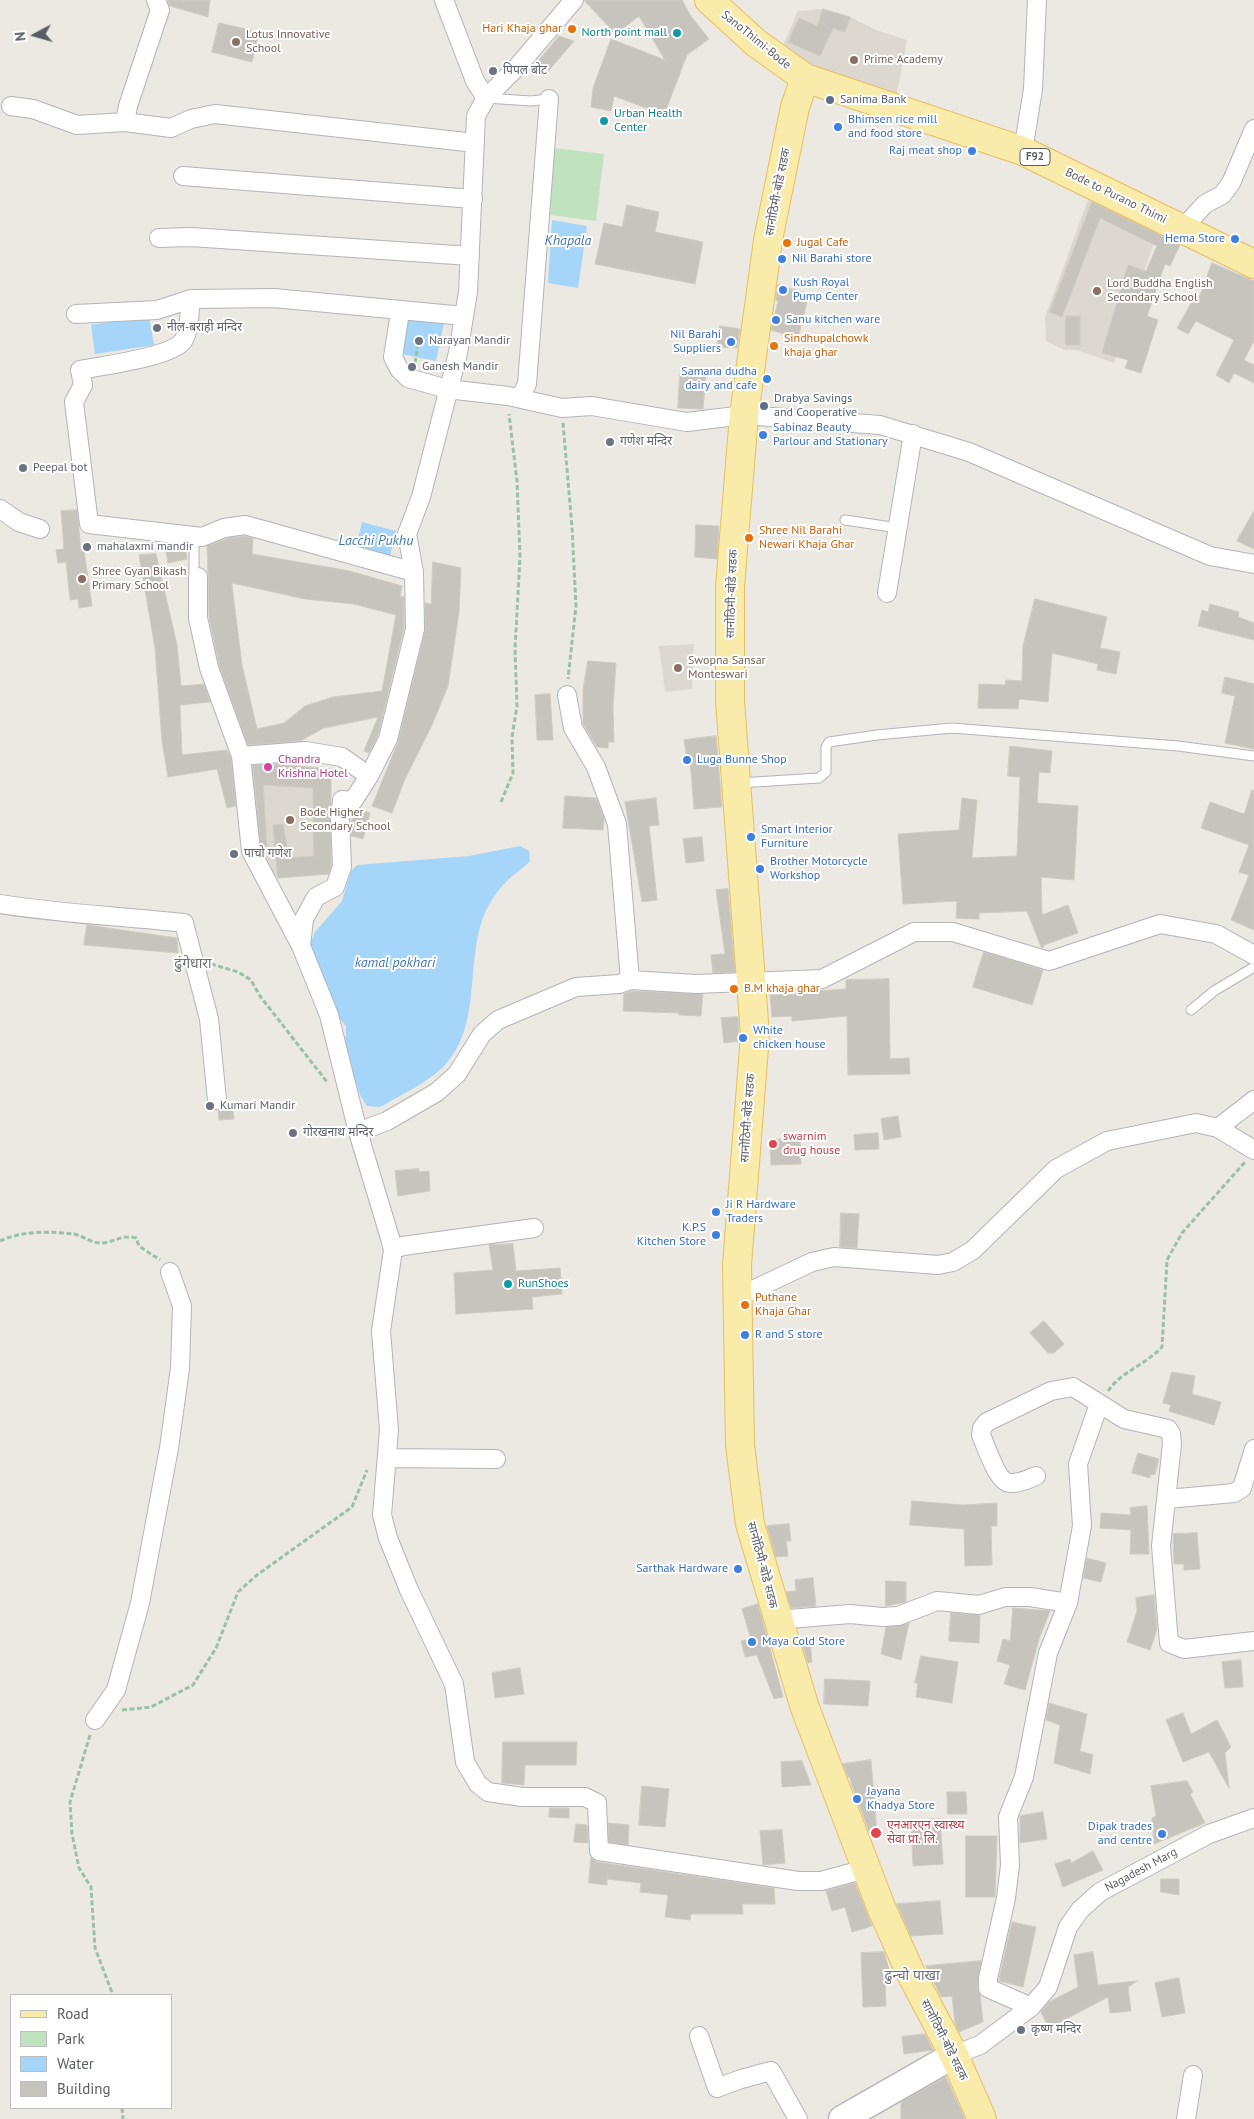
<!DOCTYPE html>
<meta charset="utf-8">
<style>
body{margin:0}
#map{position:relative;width:1254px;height:2119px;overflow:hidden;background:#ece9e2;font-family:"PT Sans",sans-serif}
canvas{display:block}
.legend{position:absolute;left:10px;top:1994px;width:162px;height:115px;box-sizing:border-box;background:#fff;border:1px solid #bdbec0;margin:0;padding:6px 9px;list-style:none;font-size:15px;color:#5a5d61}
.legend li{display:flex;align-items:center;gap:10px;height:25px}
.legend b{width:25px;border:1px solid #bdbec0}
.north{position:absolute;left:10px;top:10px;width:50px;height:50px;-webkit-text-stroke:4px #fff;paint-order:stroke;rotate:264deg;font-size:14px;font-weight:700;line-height:20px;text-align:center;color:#5a5d61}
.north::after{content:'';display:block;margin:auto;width:18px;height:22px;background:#5a5d61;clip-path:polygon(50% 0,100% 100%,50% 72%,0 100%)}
</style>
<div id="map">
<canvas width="1254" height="2119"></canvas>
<ul class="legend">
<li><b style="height:6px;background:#f9eba9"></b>Road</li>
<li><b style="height:14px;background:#c0e2bf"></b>Park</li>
<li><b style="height:14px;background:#a5d5f9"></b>Water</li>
<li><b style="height:14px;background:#c7c4be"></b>Building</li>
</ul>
<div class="north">N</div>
</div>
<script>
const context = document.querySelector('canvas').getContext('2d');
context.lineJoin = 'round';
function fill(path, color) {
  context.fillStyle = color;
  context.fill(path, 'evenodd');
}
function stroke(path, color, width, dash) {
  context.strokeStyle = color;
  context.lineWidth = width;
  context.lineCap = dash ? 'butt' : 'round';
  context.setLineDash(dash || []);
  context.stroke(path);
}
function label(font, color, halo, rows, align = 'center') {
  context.font = font + ' "PT Sans","Noto Sans Devanagari",sans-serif';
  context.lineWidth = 4;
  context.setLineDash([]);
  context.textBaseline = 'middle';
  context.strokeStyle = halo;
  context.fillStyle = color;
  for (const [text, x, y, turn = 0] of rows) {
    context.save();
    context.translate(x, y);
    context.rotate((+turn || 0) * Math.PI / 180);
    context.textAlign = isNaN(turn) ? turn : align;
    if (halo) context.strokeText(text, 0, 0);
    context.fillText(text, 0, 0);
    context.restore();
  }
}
const education = new Path2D(`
 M823 9 850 17 876 30 907 40 895 103 826 73 782 47 798 11Z
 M1093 186 1161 221 1114 363 1077 350H1064L1046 341 1045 317Z
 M694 644 692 689 665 692 659 646Z
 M261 763 331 769 330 858 333 874 278 878 254 851 245 764Z`);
const green = new Path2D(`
 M554 148 604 154 596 221 550 215Z`);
const water = new Path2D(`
 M552 220 587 226 578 288 548 283Z
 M149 316 154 345 95 354 91 325Z
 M404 316 444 323 436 361 397 353Z
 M362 522 396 531 389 560 355 551Z
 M520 846 529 851 530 861C525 867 517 872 510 878 499 888 490 901 484 915 465 964 482 1024 445 1065 429 1082 404 1093 384 1105L379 1107 367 1106 361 1097 342 1045 346 1036V1026L340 1019 331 1016 311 948V942L315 932 342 901 351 871 357 865 469 856Z`);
const building = new Path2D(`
 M167 0H210L208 17 170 6Z
 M584 0H682L690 15 709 39 687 55 664 115 614 96 611 111 591 107 593 88 611 39 665 60 639 16 616 34Z
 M823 9 850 17 845 32 833 28 820 56 788 42 799 18 817 26Z
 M219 23 259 32 252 62 212 52Z
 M559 36 574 41 545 75 533 68Z
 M1092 202 1180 245 1170 266 1165 264 1147 316 1158 320 1141 373 1125 368 1128 360 1102 353 1128 265 1146 271 1157 246 1100 218 1062 317 1050 312Z
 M627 205 659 212 655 232 703 242 695 284 595 264 604 223 622 227Z
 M1212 263 1254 281V341L1244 360 1254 365V383L1234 373 1229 383 1216 375 1234 340 1196 321 1188 334 1177 328 1194 298 1198 300Z
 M778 285 809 294 798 338 771 330 778 301 776 300Z
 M1066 316H1080V345H1066Z
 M720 326 740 329 737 348 717 347Z
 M680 375 706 376 703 409 678 408Z
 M77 510 81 551 84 550 92 606 79 608 78 599 70 600 66 562 58 563 56 550 64 549 61 511Z
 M1254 511V549L1237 541Z
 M696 525 719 526 717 559 695 557Z
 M244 536 253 538 252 554 350 571 402 586 400 596 404 597V628L378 735 369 753 364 751 378 717 324 728 300 741 248 745 219 665 209 617 208 573 207 546 229 538ZM232 583 305 599 354 604 396 615 382 691 333 697 305 706 284 723 257 729 242 665Z
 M169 544 185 546 187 559 168 563 165 545Z
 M156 554 177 645 181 686 204 684 210 702 180 705 182 755 227 750 231 758 236 806 227 808 217 769 168 777 162 741 155 648 139 555Z
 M433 562 461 568 459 612 448 686 432 725 405 779 392 813 372 806 398 742 425 631V603L431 604Z
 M1035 599 1107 617 1100 648 1120 652 1116 674 1097 670 1098 664 1052 653 1048 702 1019 699 1018 709 978 708 979 684 1005 685 1006 680 1022 681 1023 646Z
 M1210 604 1239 612 1238 617 1254 623V640L1198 626 1202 610 1208 612Z
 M588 661 616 663 613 707 614 742H608V748L597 747 583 724V690Z
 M1225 677 1254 684V749L1225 743 1235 696 1222 693Z
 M550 694 553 740H537L535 695Z
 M716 736 722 807 694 809 690 759 687 760 684 740Z
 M1010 746 1052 751 1050 773 1039 772 1037 803 1078 806 1074 880 1041 877 1042 915 1068 905 1078 933 1044 945 1043 948 1041 947 1027 911 979 913V919L956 918 957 901 903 904 898 834 959 830 962 798 977 800 972 858 1017 856 1020 777 1008 776Z
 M274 764 331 769V867L328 874 278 878 273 825 283 824 289 858 314 856 313 788 263 785 267 850 261 848 253 766Z
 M1252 790 1254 791V930L1231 920 1249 875 1239 872 1249 845 1201 828 1210 802 1244 814Z
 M565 796 596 798 604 818 603 830 563 828Z
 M656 798 659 825 649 826 657 900 642 902 625 802Z
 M359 809 370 813 363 839 351 836V822L355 811Z
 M702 837 704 861 686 863 683 839Z
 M728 889 735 972 713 973 711 955 725 954 716 890Z
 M87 925 177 938 178 953 84 945Z
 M984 952 1043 970 1032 1005 973 987Z
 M889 979 890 1059 909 1058 910 1074 848 1075 847 1016 792 1021V1016L772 1017 770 995 817 993V991L846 989V980Z
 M632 991 703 994 701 1016 679 1015V1013L623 1011 624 994Z
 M738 1017 739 1041 724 1043 721 1018Z
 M227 1103H232L234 1119 219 1120 218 1111 224 1108Z
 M898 1116 901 1137 884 1140 881 1119Z
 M878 1133 879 1149 855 1150 854 1135Z
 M800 1138 801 1164 771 1165 770 1140Z
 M419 1169V1172L429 1171 430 1191 398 1196 395 1171Z
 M841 1213 859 1214 857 1248 840 1247Z
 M513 1244 516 1271 560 1268 562 1294 532 1297 533 1309 456 1314 454 1273 493 1270 489 1245Z
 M1044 1321 1064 1344 1054 1353H1048L1030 1333Z
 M1172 1372 1195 1376 1192 1394 1221 1402 1214 1425 1169 1411 1171 1405 1163 1403Z
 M1138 1453 1159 1459 1155 1474 1150 1475V1478L1132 1473Z
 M912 1501 963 1505 997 1503V1526H991L992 1565 965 1566 964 1529 910 1525Z
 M1147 1506 1149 1554H1130L1131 1530 1100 1528 1101 1513 1131 1515 1130 1508Z
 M789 1524 791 1541H786L788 1556 776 1557 767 1526Z
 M1197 1533 1200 1569 1184 1570V1564H1174L1173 1534Z
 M1087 1558 1106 1563 1101 1582 1083 1578Z
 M813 1578 816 1606 791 1608 786 1592 796 1591 795 1580Z
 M886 1581 906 1582V1602L886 1606Z
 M1154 1595 1157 1629 1150 1650 1127 1642 1137 1611 1136 1598Z
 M758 1604 783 1697 774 1699 757 1655 745 1657 741 1641 751 1639 742 1609Z
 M1013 1608 1050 1611 1039 1639 1025 1690 1004 1684 1010 1665 997 1661 1003 1639 1010 1641Z
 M951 1613 980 1615 979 1643 949 1641Z
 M909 1623 901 1660 881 1654 886 1627Z
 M810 1642 812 1662 808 1663 802 1643Z
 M921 1656 958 1662 952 1703 916 1697 918 1683H915Z
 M1241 1660 1243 1687 1225 1688 1222 1662Z
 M520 1668 524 1694 495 1698 492 1673Z
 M825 1679 870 1681 868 1706 824 1704Z
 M1049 1703 1087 1714 1080 1751 1093 1755 1090 1774 1054 1763 1060 1725 1046 1720Z
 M1183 1713 1191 1734 1217 1720 1231 1747 1225 1753 1229 1788 1209 1752 1183 1762 1166 1720Z
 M503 1742H577L576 1765H525L524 1785 502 1783Z
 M871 1760 877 1834H870L851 1783 850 1777H848L843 1764Z
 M802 1761 811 1785 782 1787 781 1762Z
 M1187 1781 1193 1792 1190 1794 1205 1823 1154 1844 1152 1818 1156 1816 1151 1786Z
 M642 1786 669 1789 665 1827 639 1825Z
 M947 1792H966L967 1814H948Z
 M550 1808H569V1818L549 1817Z
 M1043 1812 1047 1839 1020 1843V1816Z
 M940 1819 943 1864 913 1866 911 1821Z
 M608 1823 629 1825 628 1845 609 1842Z
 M576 1824 587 1825 588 1843 574 1842Z
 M782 1830 785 1863 763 1865 760 1831Z
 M966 1836H997L995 1897H966Z
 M1093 1851 1103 1870 1063 1887 1055 1864 1070 1859 1071 1863Z
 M591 1858 597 1862 774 1888 775 1904H742L743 1914H691L690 1920 665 1917 668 1895 640 1892 641 1883 607 1879V1885L589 1883Z
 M1161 1879H1179V1895L1161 1892Z
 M855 1883 872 1926 852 1932 845 1907 832 1911 826 1891Z
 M940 1901 943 1934 911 1936 897 1904Z
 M1012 1922 1036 1927 1023 1987 999 1981Z
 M884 1952 890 1973 891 1983H885L886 2006 863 2007 861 1953Z
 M1093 1952 1098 1985 1137 1981 1128 1987 1131 2011 1110 2013 1108 1997 1049 2028 1041 2012 1049 2002 1078 1987 1074 1955Z
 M981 1961 977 1988 980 1995 983 2022 959 2032 955 2023 952 1996 941 1997 926 1966Z
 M1179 1978 1185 2013 1162 2017 1155 1983Z
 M925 2034 933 2050 904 2054 902 2037Z
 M946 2077 965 2119H901V2102Z`);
const path = new Path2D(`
 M416 341a3 3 0 1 1 6 0a3 3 0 1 1-6 0Z
 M415 363 418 344
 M563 423 572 527 576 606 568 679
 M501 802 513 773 512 737 517 706 515 649 520 557 517 481 509 414
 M211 964 238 972 251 980 260 996 327 1082
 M0 1241C21 1231 49 1231 73 1234 82 1235 93 1244 102 1243 115 1242 123 1234 136 1238L139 1246 160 1260
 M1108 1391C1121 1372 1145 1365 1162 1347L1167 1260 1182 1233 1245 1162
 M122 1710 151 1707 193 1685 216 1648 238 1592 257 1575 352 1507 367 1470
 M90 1735 70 1802 72 1834 79 1868 91 1887 95 1948 113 1995
 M122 2108 123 2119`);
const lane = new Path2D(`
 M486 98 531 101 549 99
 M845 520 898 528
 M194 534V574L198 577
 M739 783 819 778 826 772V747L829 742 877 735 952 728 1178 746 1254 756
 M1191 1010 1214 991 1254 967`);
const street = new Path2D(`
 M444 0 475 81 486 98
 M11 106 33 109 77 125 125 122 171 128 191 119 215 114 475 143
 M125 122 128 106 160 10 156 0
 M1023 151 1033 89 1037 0
 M183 176 473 199
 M1183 228 1205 204 1222 195 1231 183 1254 129
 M159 238 191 237 470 256
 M191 299C189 312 190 331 183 341 171 357 102 366 80 370L83 385 74 402 89 524 202 537 224 528 245 525 414 572
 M400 312 393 357 399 369 408 378 447 389 508 396 562 408 592 406 687 422 744 415 880 425 969 452 1210 556 1254 564
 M76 314 157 310 191 299 274 298 464 316
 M520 398 527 384 549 99
 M0 509 19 522 40 529
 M198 577V618L209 668 241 756 251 851 301 946 329 1015 358 1132 390 1238 393 1250 381 1331 389 1430 382 1515 388 1538 409 1590 454 1684 465 1762 478 1784 488 1792 522 1797H585L597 1803 599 1851 798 1881H821L866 1869
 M887 593 913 434
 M567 695 573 728 596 767 617 824 630 980
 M241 756 305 751 342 757 369 776
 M0 904C61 914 123 916 184 923L209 1019 217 1100
 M301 946 304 919 316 897 335 887 342 867 340 818 342 800 353 801 369 776 388 739 415 629 414 572 407 534 421 497 458 353 468 292 476 116 486 98 517 67 574 0
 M1218 1128 1254 1150
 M358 1132 387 1121 437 1092 457 1074 482 1034 498 1020 576 987 619 984 630 980 696 984 822 979 914 932H953L1049 961 1160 924 1216 934 1254 955
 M393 1250 403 1246 534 1228
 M738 1297 812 1262 834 1257 938 1265 953 1262 973 1250 1056 1169 1107 1141 1196 1123 1218 1128 1254 1100
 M388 1458 496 1459
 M1036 1476C1028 1479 1019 1484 1010 1483 997 1482 986 1446 981 1435L982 1428 987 1422 1051 1391 1073 1387 1124 1419 1168 1429 1171 1434 1172 1444 1161 1546 1169 1643 1184 1649 1254 1641
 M1167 1499 1234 1493 1242 1488 1254 1449
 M777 1620 850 1614 882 1617 898 1616 937 1601 979 1605 1005 1597H1030L1068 1603
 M95 1720 116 1690 140 1603 169 1448 180 1368 182 1306 170 1272
 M1031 2007 988 1988V1978L1006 1898 1010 1865 1008 1817 1024 1777 1048 1653 1068 1603 1082 1526 1078 1464 1099 1404
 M699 2036 717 2088 741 2079 771 2071 798 2119
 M954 2055 980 2045 1031 2007 1048 1987 1068 1927 1080 1910 1100 1892 1209 1834 1254 1818
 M1186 2119 1193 2075`);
const secondary = new Path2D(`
 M842 2119 954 2055`);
const primary = new Path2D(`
 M709 0 756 43 805 78 1023 151 1254 264
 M805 78 795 107 768 240 744 415 730 587V701L755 1035 737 1265 740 1445 750 1524 805 1708 881 1907 912 1976 954 2055 982 2119`);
const markers = [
 [572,29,5,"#e8710a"],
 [677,33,5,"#0f9aa8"],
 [236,42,5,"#8d6e63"],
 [854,60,5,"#8d6e63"],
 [493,71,5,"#6b7280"],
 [830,100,5,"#5c6f8a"],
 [604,121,5,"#0f9aa8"],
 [838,127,5,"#3f7fe0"],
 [972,151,5,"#3f7fe0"],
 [1235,239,5,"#3f7fe0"],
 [787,243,5,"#e8710a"],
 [782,259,5,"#3f7fe0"],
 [783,290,5,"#3f7fe0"],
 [1097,291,5,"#8d6e63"],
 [776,320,5,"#3f7fe0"],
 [157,328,5,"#6b7280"],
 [419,341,5,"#6b7280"],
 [731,342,5,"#3f7fe0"],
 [774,346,5,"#e8710a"],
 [412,367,5,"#6b7280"],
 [767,379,5,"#3f7fe0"],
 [764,406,5,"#5c6f8a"],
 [763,435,5,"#3f7fe0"],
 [610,442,5,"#6b7280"],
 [23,468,5,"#6b7280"],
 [749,538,5,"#e8710a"],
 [87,547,5,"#6b7280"],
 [82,579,5,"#8d6e63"],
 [678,668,5,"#8d6e63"],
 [687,760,5,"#3f7fe0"],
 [268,767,5,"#d1479c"],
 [290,820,5,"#8d6e63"],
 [751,837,5,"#3f7fe0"],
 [234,854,5,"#6b7280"],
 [760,869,5,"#3f7fe0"],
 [734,989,5,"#e8710a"],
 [743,1038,5,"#3f7fe0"],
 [210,1106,5,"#6b7280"],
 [293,1133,5,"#6b7280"],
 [773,1144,5,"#e0444e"],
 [716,1212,5,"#3f7fe0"],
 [716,1235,5,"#3f7fe0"],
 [508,1284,5,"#0f9aa8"],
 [745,1305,5,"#e8710a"],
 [745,1335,5,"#3f7fe0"],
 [738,1569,5,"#3f7fe0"],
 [752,1642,5,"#3f7fe0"],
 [857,1799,5,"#3f7fe0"],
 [876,1833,6,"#e0444e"],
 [1162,1834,5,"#3f7fe0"],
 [1021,2030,5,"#6b7280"]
];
const shields = [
 [1035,157,30]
];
const shieldNames = [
 ["F92",1035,157]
];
const foodNames = [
 ["Hari Khaja ghar",562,29,"right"],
 ["Jugal Cafe",797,243],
 ["Sindhupalchowk",784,339],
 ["khaja ghar",784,353],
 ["Shree Nil Barahi",759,531],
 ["Newari Khaja Ghar",759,545],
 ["B.M khaja ghar",744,989],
 ["Puthane",755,1298],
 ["Khaja Ghar",755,1312]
];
const cultureNames = [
 ["North point mall",667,33,"right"],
 ["Urban Health",614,114],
 ["Center",614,128],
 ["RunShoes",518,1284]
];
const educationNames = [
 ["Lotus Innovative",246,35],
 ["School",246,49],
 ["Prime Academy",864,60],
 ["Lord Buddha English",1107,284],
 ["Secondary School",1107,298],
 ["Shree Gyan Bikash",92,572],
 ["Primary School",92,586],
 ["Swopna Sansar",688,661],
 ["Monteswari",688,675],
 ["Bode Higher",300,813],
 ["Secondary School",300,827]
];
const streetNames = [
 ["SanoThimi-Bode",756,40,39],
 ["सानोठिमी-बोडे सडक",778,192,-79],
 ["Bode to Purano Thimi",1116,196,26],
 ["सानोठिमी-बोडे सडक",732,594,-88],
 ["सानोठिमी-बोडे सडक",748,1118,-86],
 ["सानोठिमी-बोडे सडक",762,1565,75],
 ["Nagadesh Marg",1141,1870,-28],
 ["सानोठिमी-बोडे सडक",944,2040,63]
];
const worshipNames = [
 ["पिपल बोट",503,71],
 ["नील-बराही मन्दिर",167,328],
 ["Narayan Mandir",429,341],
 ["Ganesh Mandir",422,367],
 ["गणेश मन्दिर",620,442],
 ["Peepal bot",33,468],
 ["mahalaxmi mandir",97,547],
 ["पाचो गणेश",244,854],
 ["Kumari Mandir",220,1106],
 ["गोरखनाथ मन्दिर",303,1133],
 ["कृष्ण मन्दिर",1031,2030]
];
const serviceNames = [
 ["Sanima Bank",840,100],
 ["Drabya Savings",774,399],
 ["and Cooperative",774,413]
];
const shopNames = [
 ["Bhimsen rice mill",848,120],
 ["and food store",848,134],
 ["Raj meat shop",962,151,"right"],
 ["Hema Store",1225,239,"right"],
 ["Nil Barahi store",792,259],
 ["Kush Royal",793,283],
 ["Pump Center",793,297],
 ["Sanu kitchen ware",786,320],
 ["Nil Barahi",721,335,"right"],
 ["Suppliers",721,349,"right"],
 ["Samana dudha",757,372,"right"],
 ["dairy and cafe",757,386,"right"],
 ["Sabinaz Beauty",773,428],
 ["Parlour and Stationary",773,442],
 ["Luga Bunne Shop",697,760],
 ["Smart Interior",761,830],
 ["Furniture",761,844],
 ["Brother Motorcycle",770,862],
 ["Workshop",770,876],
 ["White",753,1031],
 ["chicken house",753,1045],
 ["Ji R Hardware",726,1205],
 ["Traders",726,1219],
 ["K.P.S",706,1228,"right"],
 ["Kitchen Store",706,1242,"right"],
 ["R and S store",755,1335],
 ["Sarthak Hardware",728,1569,"right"],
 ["Maya Cold Store",762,1642],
 ["Jayana",867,1792],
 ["Khadya Store",867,1806],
 ["Dipak trades",1152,1827,"right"],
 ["and centre",1152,1841,"right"]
];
const hotelNames = [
 ["Chandra",278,760],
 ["Krishna Hotel",278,774]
];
const healthNames = [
 ["swarnim",783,1137],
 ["drug house",783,1151],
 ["एनआरएन स्वास्थ्य",887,1826],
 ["सेवा प्रा. लि.",887,1840]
];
const waterNames = [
 ["Khapala",568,241],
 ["Lacchi Pukhu",376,541],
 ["kamal pokhari",395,963]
];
const neighbourhoodNames = [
 ["ढुंगेधारा",193,964],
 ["ढुन्चो पाखा",912,1976]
];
fill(education, '#dcd8d0');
fill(green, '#c0e2bf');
fill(water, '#a5d5f9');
fill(building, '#c7c4be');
stroke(building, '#d0cbc0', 1);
stroke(lane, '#b2b4b8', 11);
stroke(street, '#b2b4b8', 20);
stroke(secondary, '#b3b6bb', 29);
stroke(primary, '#e7bf60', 30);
stroke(path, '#99c2a4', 3, [5, 2.5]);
stroke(lane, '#fff', 9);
stroke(street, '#fff', 18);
stroke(secondary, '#fff', 26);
stroke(primary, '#f9eba9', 28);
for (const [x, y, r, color] of markers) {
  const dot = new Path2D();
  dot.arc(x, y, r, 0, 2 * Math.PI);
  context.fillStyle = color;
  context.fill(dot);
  stroke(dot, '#fff', 2);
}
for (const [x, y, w] of shields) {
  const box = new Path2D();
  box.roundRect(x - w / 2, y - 8.5, w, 17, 4);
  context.fillStyle = '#fff';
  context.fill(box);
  stroke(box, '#5a5d61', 1);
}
label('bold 11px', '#5a5d61', null, shieldNames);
label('12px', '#c56008', '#fff', foodNames, 'left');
label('12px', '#0d838f', '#fff', cultureNames, 'left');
label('12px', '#785e54', '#fff', educationNames, 'left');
label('12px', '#5a5d61', '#fff', streetNames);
label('12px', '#5b616d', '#fff', worshipNames, 'left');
label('12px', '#4e5e75', '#fff', serviceNames, 'left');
label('12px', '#366cbe', '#fff', shopNames, 'left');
label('12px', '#b23c85', '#fff', hotelNames, 'left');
label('12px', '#be3a42', '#fff', healthNames, 'left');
label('italic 14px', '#4477a9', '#fff', waterNames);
label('14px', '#6b6f73', '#fff', neighbourhoodNames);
</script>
